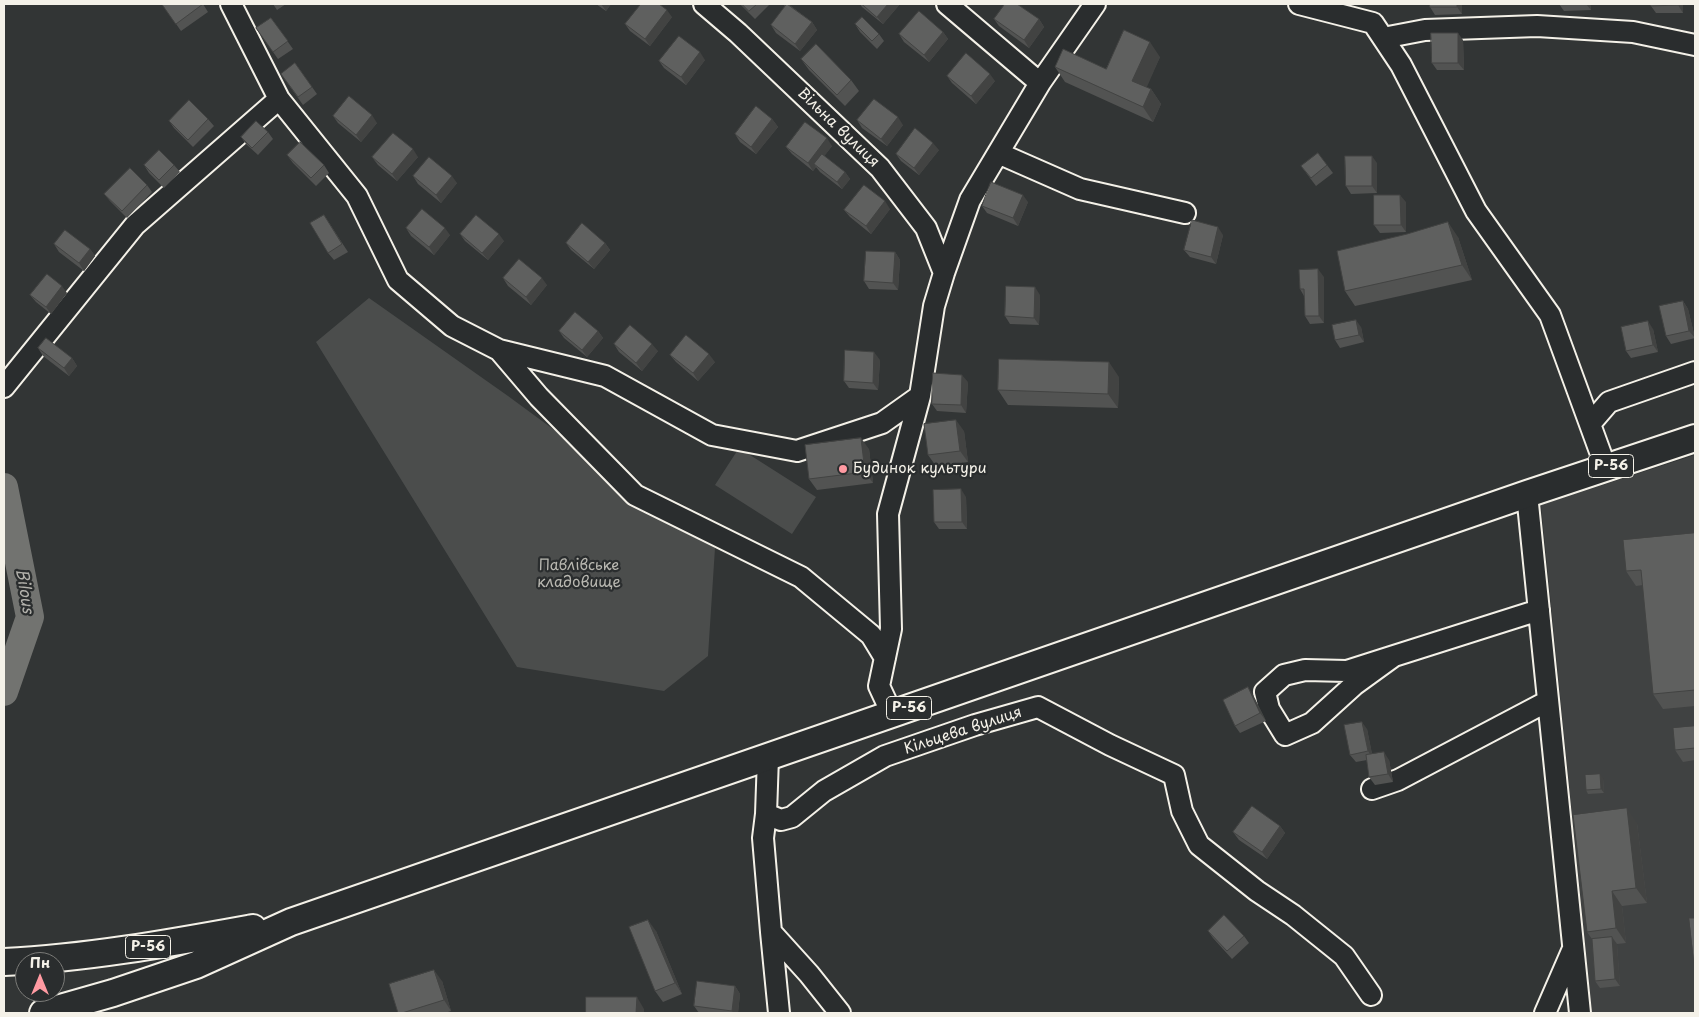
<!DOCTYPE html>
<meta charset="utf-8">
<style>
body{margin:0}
#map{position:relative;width:1699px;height:1017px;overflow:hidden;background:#323535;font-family:"Playpen Sans",sans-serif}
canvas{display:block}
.frame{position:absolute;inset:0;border:5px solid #f4f1e8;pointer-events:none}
.north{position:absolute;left:15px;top:952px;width:50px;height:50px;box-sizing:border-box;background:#2a2d2e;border:1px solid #7b7b78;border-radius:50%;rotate:0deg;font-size:14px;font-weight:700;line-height:20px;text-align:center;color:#f4f1e8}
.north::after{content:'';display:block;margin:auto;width:18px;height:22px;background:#ff9aa2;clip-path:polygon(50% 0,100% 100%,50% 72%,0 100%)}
</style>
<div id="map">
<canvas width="1699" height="1017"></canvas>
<div class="frame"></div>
<div class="north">Пн</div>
</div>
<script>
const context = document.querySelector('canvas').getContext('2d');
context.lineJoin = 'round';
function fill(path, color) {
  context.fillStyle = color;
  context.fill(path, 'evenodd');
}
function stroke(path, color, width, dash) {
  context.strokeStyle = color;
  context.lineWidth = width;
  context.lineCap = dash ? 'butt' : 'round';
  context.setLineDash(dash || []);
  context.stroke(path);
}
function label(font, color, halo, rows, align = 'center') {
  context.font = font + ' "Playpen Sans",sans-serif';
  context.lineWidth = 4.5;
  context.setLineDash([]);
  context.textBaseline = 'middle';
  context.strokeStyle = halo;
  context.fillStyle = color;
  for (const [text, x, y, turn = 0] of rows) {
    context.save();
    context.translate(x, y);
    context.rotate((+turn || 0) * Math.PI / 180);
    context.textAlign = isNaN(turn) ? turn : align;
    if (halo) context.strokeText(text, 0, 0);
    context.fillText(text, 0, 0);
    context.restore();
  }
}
const built = new Path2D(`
 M1695 455V1013H1592L1541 505Z`);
const green = new Path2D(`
 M369 298 508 396 715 548 708 656 664 691 517 667 316 342Z
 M739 448 816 497 792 534 715 485Z`);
const river = new Path2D(`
 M4 487 30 617 4 692`);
const minor = new Path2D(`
 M231 4 279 99 357 196 398 280 452 326 499 350 605 376 712 435 797 451 882 423 920 396
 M704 4 738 33 880 168 926 228 944 273
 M947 4 1040 83
 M1299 4 1373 23 1383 38 1425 30 1537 26 1633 32 1695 45
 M1383 38 1401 65 1476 211 1550 315 1606 468
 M998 153 1080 189 1185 213
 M499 350 539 397 635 495 801 577 871 635 885 658
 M4 387 135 225 279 99
 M1590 424 1609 402 1695 372
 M1527 494 1580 1013
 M1394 656 1347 671 1305 670 1284 675 1265 692 1269 709 1285 735 1312 723 1354 685 1394 656 1539 610
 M892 714 879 686 891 629 888 514 920 396 934 306 944 273 970 200 1040 83 1095 4
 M1372 789 1398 780 1548 701
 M766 814 768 757
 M771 932 779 1013
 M840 1013 809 974 771 932 763 838 766 814 781 820 792 817 824 791 885 756 975 725 1038 707 1110 745 1174 775 1182 811 1199 845 1257 891 1293 915 1344 956 1371 995
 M1545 1013 1572 951`);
const major = new Path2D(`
 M4 962C88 958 170 943 253 928
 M43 1013 113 993 196 965 291 922 1527 494 1695 438`);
const wall = new Path2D(`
 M162 4H203L208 12 181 31Z
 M273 4H286L277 10Z
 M596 4H611L606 11Z
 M740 4H770L755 19Z
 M783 4H789H788L812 22 817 30 800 51 776 33 771 25 785 6Z
 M860 4H900L883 24 862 7Z
 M1430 4H1462V14L1435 15 1430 7Z
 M1559 4H1590L1591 10 1564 11Z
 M1651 4H1683V13H1656L1651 6Z
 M672 17 650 46 630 31 625 24Z
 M271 18 293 49 278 59 256 28Z
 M994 19H1039L1044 27 1029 48 999 26Z
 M855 24 879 34 884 41 877 49 860 32Z
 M943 32 948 39 929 62 904 42 899 34Z
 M1463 40 1464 70H1437L1432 63Z
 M1160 57 1146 87 1151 89 1161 104 1153 122 1065 82 1055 67 1106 69Z
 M801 59 851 80 859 91 845 106 809 70Z
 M705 60 686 85 664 68 659 61Z
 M295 63 317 94 303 105 281 74Z
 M947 76 995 81 976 104 952 83Z
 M333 116 377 123 361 142 338 123Z
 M208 119 214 126 193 147 174 128 169 121Z
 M772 119 778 127 756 154 740 142 735 134Z
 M857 120 903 125 887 146 862 128Z
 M268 132 273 139 258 155 246 144 241 137Z
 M832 146 824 156 845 172 850 179 842 189 820 172 816 167 813 171 792 154 786 147Z
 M939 150 919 175 901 161 896 154Z
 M287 155 324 165 329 173 316 186 293 163Z
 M372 157H418L397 181 378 165Z
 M1377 163V193L1351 194 1346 186Z
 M144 165H174L180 172 164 188 149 173Z
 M1327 165 1333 173 1316 186 1301 166Z
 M413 176 457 183 441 203 418 184Z
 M147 185 152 192 127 218 110 201 104 194Z
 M1028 202 1018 226 987 213 982 206Z
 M1406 202V232L1380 233 1374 225Z
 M890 209 871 234 850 217 844 210Z
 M324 215 348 252 334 260 328 253Z
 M406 228 450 235 434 255 411 236Z
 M460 234 504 241 488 260 465 241Z
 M1223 235 1216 264 1190 257 1184 250Z
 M1458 237 1472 280 1355 306 1345 291Z
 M566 243H605L610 250 594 269 571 250Z
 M54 244 90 249 95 256 84 271 59 252Z
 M895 252 900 260 898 290 869 289 864 281Z
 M1324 277V323L1310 324 1305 316 1304 296 1300 289Z
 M503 278 547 285 531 305 508 286Z
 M67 293 51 314 36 302 30 295Z
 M1040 295 1039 325 1010 324 1005 316Z
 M1683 301 1688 309 1695 338 1671 344 1666 336Z
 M1361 327 1364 342 1340 348 1335 340Z
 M1653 329 1658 352 1631 358 1626 351Z
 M559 331H598L603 338 587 357 564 338Z
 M614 344 658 351 642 371 619 352Z
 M38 348 72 358 77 366 69 376 43 356Z
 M670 355 715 362 698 381 676 362Z
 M880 360 878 390 849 388 844 381Z
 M1119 377 1118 408 1008 405 998 390Z
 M968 382 966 413 937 411 932 404Z
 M964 431 968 462 936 466 928 455Z
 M869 449 873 483 817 490 809 479Z
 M966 497 967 529H939L934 522Z
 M1695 533V706L1663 709 1653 694 1643 585 1636 586 1626 571Z
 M1253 695 1266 721 1240 733 1235 726Z
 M1695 726V760L1683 762 1675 750Z
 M1367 729 1372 754 1389 760 1393 782 1375 785 1369 777 1367 760 1356 762 1350 755Z
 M1603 778 1604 793 1588 794 1586 790Z
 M1637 823 1647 903 1622 906 1626 943 1617 944 1620 986 1600 988 1595 981 1592 939 1587 932Z
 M1280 826 1285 833 1267 859 1239 840 1233 832Z
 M656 931 682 994 663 1002 655 991Z
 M1208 931 1244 936 1249 943 1232 959 1213 938Z
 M442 981 451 1011 445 1013H398Z
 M735 986 740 994 738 1013H699L694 1006Z`);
const shadedWall = new Path2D(`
 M601 4H611L606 11Z
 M888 4H900L883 24 877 17Z
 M1457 4H1462V14L1457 7Z
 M1586 4H1590L1591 10Z
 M1678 4H1683V13L1678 5Z
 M667 10 672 17 650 46 645 39Z
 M1039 19 1044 27 1029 48 1024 40Z
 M812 22 817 30 800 51 795 44Z
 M943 32 948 39 929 62 924 55Z
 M1458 33 1463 40 1464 70 1458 63Z
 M1150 42 1160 57 1143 96 1132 81Z
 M700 52 705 60 686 85 681 77Z
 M990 74 995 81 976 104 971 96Z
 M1151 89 1161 104 1153 122 1143 107Z
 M372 115 377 123 361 142 356 135Z
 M898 117 903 125 887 146 881 139Z
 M772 119 778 127 756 154 751 147Z
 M827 138 832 146 817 166 814 164 816 167 813 171 808 163Z
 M933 143 939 150 919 175 914 168Z
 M413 149 418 157 397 181 392 174Z
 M1372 156 1377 163V193L1372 186Z
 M845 172 850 179 842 189 837 182Z
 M452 176 457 183 441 203 436 195Z
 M1023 195 1028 202 1018 226 1013 218Z
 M1400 195 1406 202V232L1401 225Z
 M885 201 890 209 871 234 866 226Z
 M1448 222 1458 237 1472 280 1462 265Z
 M1218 227 1223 235 1216 264 1211 257Z
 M445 228 450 235 434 255 429 247Z
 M499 234 504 241 488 260 482 253Z
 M605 243 610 250 594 269 588 262Z
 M90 249 95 256 84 271 79 263Z
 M895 252 900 260 898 290 893 283Z
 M1318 269 1324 277V323L1319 316Z
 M542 278 547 285 531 305 526 297Z
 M62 286 67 293 51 314 46 307Z
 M1035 287 1040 295 1039 325 1034 318Z
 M1683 301 1688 309 1695 338 1689 331Z
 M1356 320 1361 327 1364 342 1359 335Z
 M1648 321 1653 329 1658 352 1653 345Z
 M598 331 603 338 587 357 582 350Z
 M652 344 658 351 642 371 636 363Z
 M874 352 880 360 878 390 873 383Z
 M709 354 715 362 698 381 693 373Z
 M72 358 77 366 69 376 64 368Z
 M1109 362 1119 377 1118 408 1108 394Z
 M962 375 968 382 966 413 961 405Z
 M956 420 964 431 968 462 960 451Z
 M861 438 869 449 873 483 865 472Z
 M961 489 966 497 967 529 962 522Z
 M1248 687 1253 695 1266 721 1260 713Z
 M1362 722 1367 729 1373 759 1368 751Z
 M1384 752 1389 760 1393 782 1388 774Z
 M1600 774 1603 778 1604 793 1601 789Z
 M1627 808 1637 823 1647 903 1636 888Z
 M1280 826 1285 833 1267 859 1262 852Z
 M1612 891 1622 906 1626 943 1616 928Z
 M648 920 656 931 682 994 675 983Z
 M1612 937 1617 944 1620 986 1615 979Z
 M434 970 442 981 451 1011 444 1000Z
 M735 986 740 994 738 1013H733L732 1011Z
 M637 997 644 1009V1013H636Z`);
const building = new Path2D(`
 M162 4H203L176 24Z
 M641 4H659L667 10 645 39 625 24Z
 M742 4H757L749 11Z
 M787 4 812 22 795 44 771 25Z
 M862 4H888L877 17Z
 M1005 4H1017L1039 19 1024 40 994 19Z
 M1430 4H1457V7H1430Z
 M1651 4H1678V5L1651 6Z
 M919 11 943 32 924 55 899 34Z
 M862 17 879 34 872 41 855 24Z
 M271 18 288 41 273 52 256 28Z
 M1124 30 1150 42 1132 81 1151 89 1143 107 1055 67 1063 49 1106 69Z
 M1431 33H1458V63H1432Z
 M679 36 700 52 681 77 659 61Z
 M816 44 851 80 837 95 801 59Z
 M966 53 990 74 971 96 947 76Z
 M295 63 312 87 298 97 281 74Z
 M349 96 372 115 356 135 333 116Z
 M874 99 898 117 881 139 857 120Z
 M189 100 208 119 188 140 169 121Z
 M756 106 772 119 751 147 735 134Z
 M256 121 268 132 252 148 241 137Z
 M805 122 827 138 808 163 786 147Z
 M915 128 933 143 914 168 896 154Z
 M393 133 413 149 392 174 372 157Z
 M300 142 324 165 311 178 287 155Z
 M159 150 174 165 159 180 144 165Z
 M1318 153 1327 165 1311 178 1301 166Z
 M822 154 845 172 837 182 814 164Z
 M1345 156H1372V186H1346Z
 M429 157 452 176 436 195 413 176Z
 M130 168 147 185 122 211 104 194Z
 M991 182 1023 195 1013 218 982 206Z
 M864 185 885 201 866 226 844 210Z
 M1374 195H1400L1401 225H1374Z
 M422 209 445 228 429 247 406 228Z
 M324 215 342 244 328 253 310 223Z
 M476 215 499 234 482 253 460 234Z
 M1192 220 1218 227 1211 257 1184 250Z
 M1448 222 1462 265 1345 291 1337 251 1407 234Z
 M582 223 605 243 588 262 566 243Z
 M65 230 90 249 79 263 54 244Z
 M866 251 895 252 893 283 864 281Z
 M519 259 542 278 526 297 503 278Z
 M1318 269 1319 316H1305L1304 289H1300L1299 270Z
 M47 274 62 286 46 307 30 295Z
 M1006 286 1035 287 1034 318 1005 316Z
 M1683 301 1689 331 1666 336 1659 306Z
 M575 312 598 331 582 350 559 331Z
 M1356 320 1359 335 1335 340 1332 325Z
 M1648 321 1653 345 1626 351 1621 327Z
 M630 325 652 344 636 363 614 344Z
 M686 335 709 354 693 373 670 355Z
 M46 338 72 358 64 368 38 348Z
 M845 350 874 352 873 383 844 381Z
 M999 359 1109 362 1108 394 998 390Z
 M933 373 962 375 961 405 932 404Z
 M956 420 960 451 928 455 924 424Z
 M861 438 865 472 809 479 805 445Z
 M961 489 962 522H934L933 490Z
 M1695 533V690L1653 694 1641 570 1626 571 1623 540Z
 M1248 687 1260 713 1235 726 1223 700Z
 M1362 722 1368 751 1350 755 1344 725Z
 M1695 726V748L1675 750 1673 728Z
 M1384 752 1388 774 1369 777 1366 755Z
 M1600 774 1601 789 1586 790 1585 775Z
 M1252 806 1280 826 1262 852 1233 832Z
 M1627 808 1636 888 1612 891 1616 928 1587 932 1573 815Z
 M1224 915 1244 936 1227 951 1208 931Z
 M1689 918H1695V962H1694Z
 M648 920 675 983 655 991 629 927Z
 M1612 937 1615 979 1595 981 1592 939Z
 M434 970 444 1000 402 1013H398L389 984Z
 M697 981 735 986 732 1011 694 1006Z
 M586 997H637L636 1013H586Z`);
const markers = [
 [843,469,5,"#ff9aa2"]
];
const shields = [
 [1611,466,45],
 [909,708,45],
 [148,947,45]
];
const shieldNames = [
 ["Р-56",1611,466],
 ["Р-56",909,708],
 ["Р-56",148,947]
];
const streetNames = [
 ["Вільна вулиця",838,128,44],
 ["Кільцева вулиця",963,731,-18]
];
const poiNames = [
 ["Будинок культури",853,469]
];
const parkNames = [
 ["Павлівське",579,566],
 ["кладовище",579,583]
];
const waterNames = [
 ["Bilous",24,591,81]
];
fill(built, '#404242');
fill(green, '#4b4d4c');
stroke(river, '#727370', 28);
stroke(minor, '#f4f1e8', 24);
stroke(major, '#f4f1e8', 30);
stroke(minor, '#2a2d2e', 20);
stroke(major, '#2a2d2e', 26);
fill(wall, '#525352');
fill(shadedWall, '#424342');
fill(building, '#5f605f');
stroke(building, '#424342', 1);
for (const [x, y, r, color] of markers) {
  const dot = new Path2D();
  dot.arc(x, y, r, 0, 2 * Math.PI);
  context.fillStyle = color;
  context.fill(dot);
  stroke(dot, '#2a2d2e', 2);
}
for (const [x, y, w] of shields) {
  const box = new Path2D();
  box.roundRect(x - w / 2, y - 11.5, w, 23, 4);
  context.fillStyle = '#2a2d2e';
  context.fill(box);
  stroke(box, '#f4f1e8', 1);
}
label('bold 14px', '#f4f1e8', null, shieldNames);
label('15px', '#f4f1e8', '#2a2d2e', streetNames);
label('15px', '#f4f1e8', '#2a2d2e', poiNames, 'left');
label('15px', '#b9b8b1', '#2a2d2e', parkNames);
label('italic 16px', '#b3b2ac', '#2a2d2e', waterNames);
</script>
